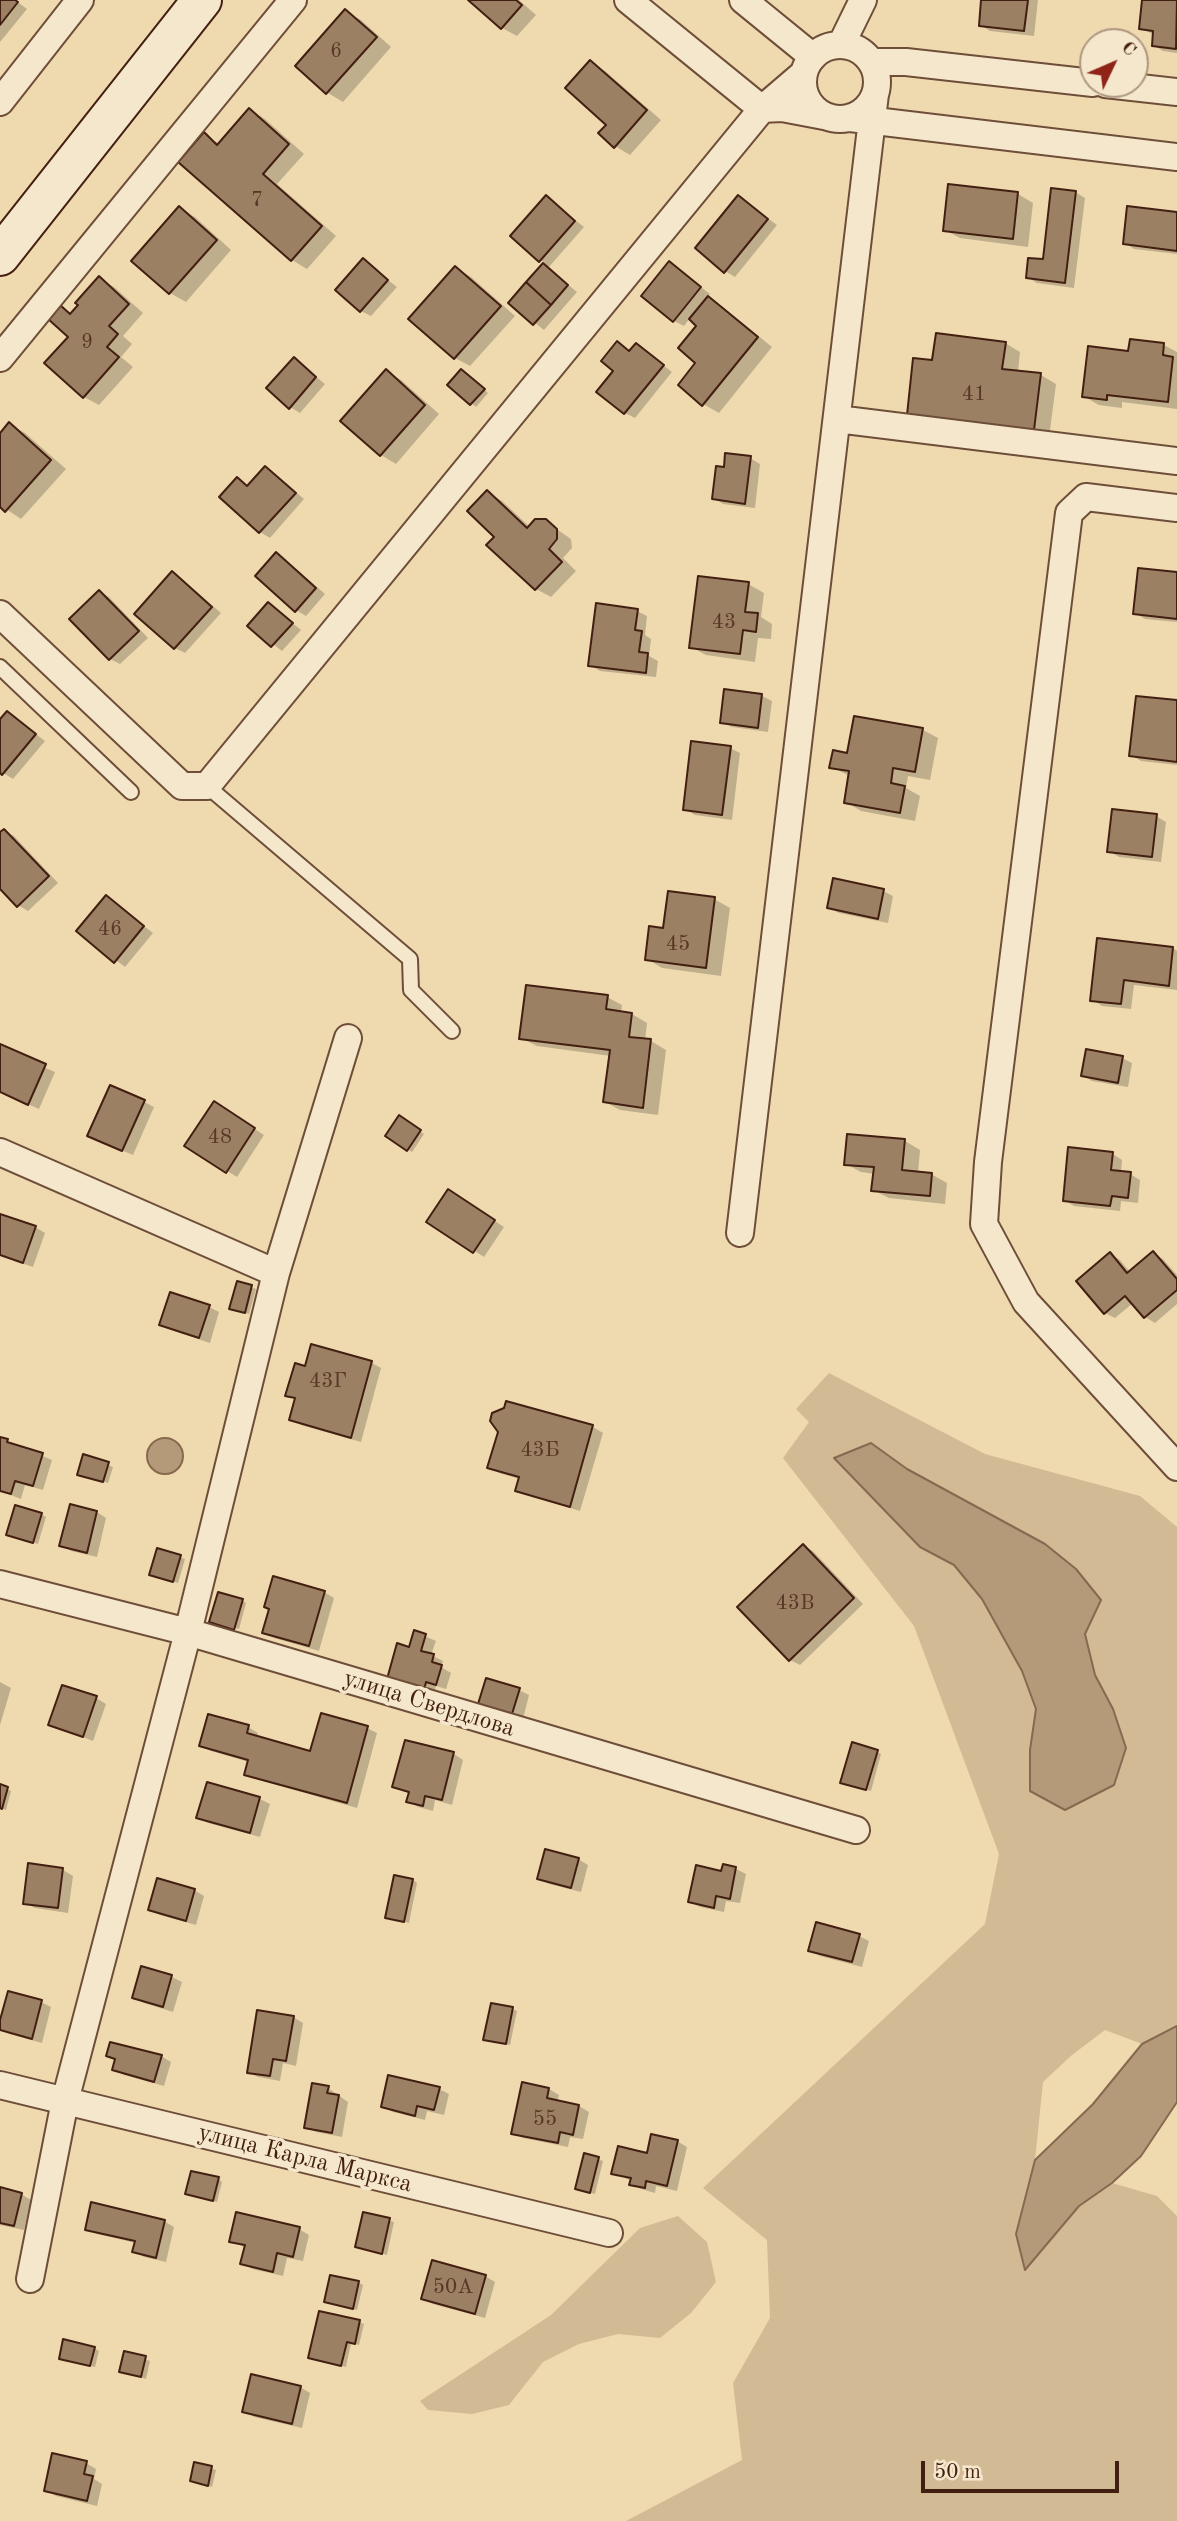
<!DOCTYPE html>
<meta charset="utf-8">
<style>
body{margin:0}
#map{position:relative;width:1177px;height:2521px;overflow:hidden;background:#efdab0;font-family:"Old Standard TT",serif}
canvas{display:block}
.north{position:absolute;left:1079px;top:28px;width:70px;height:70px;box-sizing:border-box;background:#f5e7cc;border:2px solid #ae9781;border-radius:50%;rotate:46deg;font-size:19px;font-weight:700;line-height:28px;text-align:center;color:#431f11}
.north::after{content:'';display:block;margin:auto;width:24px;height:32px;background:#8f2418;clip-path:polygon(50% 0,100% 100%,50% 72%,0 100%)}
.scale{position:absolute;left:921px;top:2461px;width:198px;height:32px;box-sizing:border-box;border:4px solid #431f11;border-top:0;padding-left:9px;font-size:21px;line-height:24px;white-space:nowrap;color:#431f11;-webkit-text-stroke:5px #f5e7cc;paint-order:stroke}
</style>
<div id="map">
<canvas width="1177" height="2521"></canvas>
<div class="north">С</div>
<div class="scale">50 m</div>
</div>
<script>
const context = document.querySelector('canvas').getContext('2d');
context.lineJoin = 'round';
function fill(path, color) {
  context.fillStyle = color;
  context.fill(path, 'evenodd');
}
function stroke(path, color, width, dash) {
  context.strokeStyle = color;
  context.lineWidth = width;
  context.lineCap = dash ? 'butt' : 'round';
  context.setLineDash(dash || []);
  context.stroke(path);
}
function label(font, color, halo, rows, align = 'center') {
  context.font = font + ' "Old Standard TT",serif';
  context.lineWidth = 7;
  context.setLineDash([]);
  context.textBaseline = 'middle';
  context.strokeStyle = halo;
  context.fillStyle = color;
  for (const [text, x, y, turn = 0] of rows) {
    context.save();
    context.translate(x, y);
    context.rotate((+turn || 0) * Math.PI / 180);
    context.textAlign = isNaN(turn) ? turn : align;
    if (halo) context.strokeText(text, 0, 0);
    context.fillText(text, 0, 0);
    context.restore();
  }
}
const green = new Path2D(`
 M829 1373 985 1454 1140 1496 1177 1527V2026L1142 2044 1105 2030 1072 2055 1043 2082 1035 2160 1016 2234 1025 2269 1079 2206 1112 2183 1157 2196 1177 2216V2521H626L742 2460 733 2383 770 2318 767 2240 703 2188 985 1924 999 1854 914 1626 783 1458 809 1422 796 1409ZM871 1443 907 1469 1045 1544 1076 1570 1101 1600 1085 1634 1095 1675 1113 1709 1030 1750 1036 1709 1022 1671 982 1599 954 1565 920 1547 834 1459Z
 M678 2216 707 2242 716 2282 691 2313 660 2338 618 2334 579 2344 543 2362 509 2405 472 2414 428 2410 420 2401 551 2315 640 2228Z`);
const water = new Path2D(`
 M147 1456a18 18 0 1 1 36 0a18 18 0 1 1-36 0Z
 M871 1443 907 1469 1045 1544 1076 1569 1101 1600 1085 1634 1095 1675 1113 1709 1126 1748 1114 1785 1065 1810 1030 1791V1750L1036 1709 1022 1671 982 1599 954 1565 920 1547 834 1458Z
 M1177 2026V2102L1141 2156 1112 2183 1079 2206 1025 2270 1016 2234 1035 2160 1093 2104 1142 2044Z`);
const shadow = new Path2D(`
 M0 0H15L27 9 0 42Z
 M470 0H519L536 15 517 36 502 28Z
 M983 0H1038L1034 36 990 31 980 25Z
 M1144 0H1177V53L1163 51 1153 45 1155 35 1140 28Z
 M345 11 361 20 391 47 343 102 328 93 297 66Z
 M590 62 605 71 661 120 630 155 615 146Z
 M250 110 265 119 304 154 277 184 336 236 307 269 292 260 204 135 220 144Z
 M950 186 1018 194 1033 203 1028 247 960 238 945 230Z
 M1075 192 1085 198 1074 288 1037 283 1027 277 1044 261Z
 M546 197 584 227 548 268 577 292 544 330 510 303 545 263 540 260Z
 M739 197 777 225 735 277 725 271Z
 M180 209 195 217 231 250 186 302 170 293 134 260Z
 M1177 214V254L1134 249 1125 243Z
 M364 261 397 287 371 316 361 311Z
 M669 263 710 294 707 298 723 307 772 347 719 413 703 404 698 362 699 325 690 318 684 326 674 321Z
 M456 268 471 277 515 316 470 366 455 358Z
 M99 279 114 287 143 313 123 336 132 344 121 357 133 367 99 405 84 397 70 337 59 306 73 314Z
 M617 343 631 352 637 345 672 372 635 418 625 413 616 371Z
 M1005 343 1020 352 1018 372 1041 375 1056 384 1049 438 924 422Z
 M1164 345 1177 352V409L1122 402V408L1099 405 1083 396 1130 353Z
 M294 359 325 384 300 413 290 407Z
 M386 371 401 380 439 414 396 464 381 455Z
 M466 373 488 393 476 407 449 384Z
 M10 425 25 433 66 469 21 519 0 505V436Z
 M750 458 760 464 755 508 723 504 714 498 725 469Z
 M266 468 275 474 304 499 270 538 260 532 221 497 237 479 249 487Z
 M487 492 502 501 530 527 545 521 571 539 572 548 563 558 576 571 551 597 536 589 497 537Z
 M277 554 286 560 325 594 306 616 296 610Z
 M173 573 182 579 221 613 185 653 175 648 137 614Z
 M1177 574V622L1145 619 1135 613Z
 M748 584 764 593 761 617 772 624 771 639 758 638 755 662 706 655 691 647Z
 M99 592 109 597 148 638 120 664 110 659 71 619Z
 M269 604 301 630 282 651 250 626Z
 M637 611 647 616 645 635 651 639 649 656 658 661 656 677 600 671 590 665Z
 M762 696 772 701 768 732 732 727 722 722Z
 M1177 702V765L1141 761 1131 755Z
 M8 713 45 741 13 779 0 771V722Z
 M923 730 938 738 930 780 908 776 906 788 920 796 915 821 861 811 846 802 850 776 831 767 848 755Z
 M730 748 740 753 732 820 695 815 685 809Z
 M1156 816 1166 822 1161 862 1119 857 1109 851Z
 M4 831 14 836 58 883 28 911 18 905 0 886V834Z
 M883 891 893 896 888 923 839 913 829 908Z
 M106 897 153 933 125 967 78 931Z
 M714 899 730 908 721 976 662 968 647 959 665 930Z
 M1173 948 1177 951V990L1134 985 1131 1009 1102 1006 1092 1000Z
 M607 997 622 1005 621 1013 632 1014 647 1023 645 1040 651 1041 666 1050 658 1115 620 1110 605 1102 611 1056 537 1046 521 1038Z
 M0 1049 55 1072 39 1109 0 1092Z
 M1122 1058 1132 1063 1128 1087 1092 1081 1082 1075Z
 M144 1102 154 1107 133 1155 99 1141Z
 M224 1109 264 1135 237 1177 227 1171Z
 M400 1117 424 1134 412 1152 387 1136Z
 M905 1141 920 1150 918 1173 931 1174 947 1183 945 1204 889 1198 873 1190 875 1174 861 1172 846 1164Z
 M1113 1154 1122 1160 1121 1173 1130 1174 1140 1180 1138 1203 1121 1201 1120 1211 1074 1206 1064 1200Z
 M459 1197 504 1227 484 1257 429 1221Z
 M0 1216 35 1227 45 1233 33 1267 0 1256Z
 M1153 1253 1163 1259 1177 1275V1304L1155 1323 1145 1317 1133 1303 1115 1318 1105 1313 1110 1254 1120 1260 1130 1272Z
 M239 1283 256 1289 249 1314 236 1311Z
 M209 1307 219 1312 210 1343 171 1330 161 1325Z
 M312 1346 372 1363 381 1368 361 1442 301 1425 291 1419 297 1400 287 1395 306 1368Z
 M508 1403 593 1427 603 1433 580 1511 527 1495 517 1490 520 1479 499 1473 489 1467Z
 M0 1438 52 1460 43 1490 25 1485 21 1499 0 1491Z
 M84 1457 113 1467 108 1483 83 1476Z
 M97 1512 106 1518 97 1557 71 1551 61 1545Z
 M41 1514 46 1517 38 1544 13 1536Z
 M803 1546 813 1551 863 1604 800 1665 790 1660Z
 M158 1550 185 1559 178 1583 155 1576Z
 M324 1592 334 1598 319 1651 274 1638 264 1632Z
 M242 1600 246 1603 239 1629 213 1622Z
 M415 1632 436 1641 431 1655 443 1661 441 1667 451 1673 446 1689 436 1686 434 1694 399 1684Z
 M0 1682 11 1688 0 1725Z
 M519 1690 529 1695 523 1719 490 1709 480 1704Z
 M96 1698 106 1704 93 1741 51 1725Z
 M248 1727 258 1733 256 1738 312 1753 367 1728 377 1733 357 1808 256 1779 246 1774 249 1762 211 1751 201 1746Z
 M406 1742 454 1754 463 1760 452 1805 435 1800 433 1811 418 1807 408 1801 410 1794 394 1787Z
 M877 1752 881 1754 871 1791 847 1785Z
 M208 1784 260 1799 270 1804 260 1837 208 1823 199 1817Z
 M0 1786 11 1791 6 1810 0 1808Z
 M578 1859 588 1865 581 1892 549 1884 539 1879Z
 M724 1866 736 1869 746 1874 740 1903 726 1901 724 1912 700 1907 690 1901 723 1873Z
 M63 1870 73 1876 68 1913 35 1908 25 1903Z
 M413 1880 417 1883 409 1923 387 1917Z
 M194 1890 204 1896 196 1925 160 1915 150 1909Z
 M859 1936 869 1941 862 1967 820 1956 810 1950Z
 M142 1968 172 1977 182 1982 173 2012 144 2003 134 1997Z
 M41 2002 51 2007 42 2043 9 2034 0 2029V2027Z
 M512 2009 517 2011 510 2045 490 2041Z
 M293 2017 303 2023 296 2066 283 2063 280 2081 258 2077 248 2072Z
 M108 2056H161L171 2062 164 2086 124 2075 114 2069 116 2060Z
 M523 2084 549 2089 559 2095 557 2102 579 2106 589 2112 583 2139 570 2137 568 2147 523 2138 513 2133Z
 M328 2088 348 2102 342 2137 316 2132 306 2127Z
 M439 2089 449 2094 444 2115 427 2111 425 2120 393 2112 383 2106Z
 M677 2141 687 2147 677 2191 656 2186 655 2193 641 2189 631 2184 632 2181 613 2173Z
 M586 2155 603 2161 595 2194 577 2189Z
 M218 2179 222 2182 217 2202 187 2194Z
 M0 2189 21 2194 31 2200 24 2230 0 2225Z
 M365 2214 394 2222 387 2255 357 2247Z
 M164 2221 174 2227 166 2262 144 2257 134 2251 136 2243 97 2234 87 2229Z
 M299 2229 309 2235 303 2261 287 2258 283 2276 252 2269 242 2263 246 2248 231 2241Z
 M485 2276 495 2282 485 2318 433 2304 423 2298Z
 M359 2283 363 2285 357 2310 326 2301Z
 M359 2322 364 2324 359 2345 351 2343 346 2367 314 2359Z
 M94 2348 99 2351 95 2367 61 2358Z
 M125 2353 150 2361 146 2379 121 2371Z
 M300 2387 310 2393 302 2428 254 2417 244 2411Z
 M86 2463 96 2469 94 2479 102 2484 97 2506 56 2496 46 2490Z
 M195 2464 216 2470 212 2487 192 2480Z`);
const building = new Path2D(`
 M0 0H15L18 2 0 25Z
 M468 0H516L522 5 501 29Z
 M981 0H1028L1024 31 979 26Z
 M1142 0H1177L1176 49 1152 46 1153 31 1139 29Z
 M345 9 377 37 326 94 295 66Z
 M590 60 647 110 614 148 598 133 606 125 565 88Z
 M249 108 289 144 263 174 322 226 291 261 178 162 204 132 217 145Z
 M948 184 1018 192 1013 239 943 231Z
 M1051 188 1076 191 1065 283 1026 278 1028 258 1043 259Z
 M546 195 575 221 539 262 510 236Z
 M738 195 768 219 724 273 695 248Z
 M179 206 217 240 169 294 131 261Z
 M1127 206 1177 212V251L1123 244Z
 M363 258 388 280 360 312 335 290Z
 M669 261 701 287 673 322 641 296Z
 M543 263 568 285 551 305 526 282Z
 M455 266 501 306 454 359 408 319Z
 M99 276 129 304 109 326 118 334 107 347 119 357 83 398 44 363 68 337 47 318 59 304 70 314 78 305 75 303Z
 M526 282 551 305 533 325 508 303Z
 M708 296 758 337 702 406 678 385 695 363 678 348 696 326 689 319Z
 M936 333 1006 342 1002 369 1041 373 1034 430 907 415 913 358 932 360Z
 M1130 339 1164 343 1163 355 1173 357 1168 402 1107 395V400L1082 397 1088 346 1128 351Z
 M617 341 629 351 636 343 664 365 624 414 596 392 613 371 601 361Z
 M294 357 316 377 289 409 266 388Z
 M386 369 425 405 380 456 340 421Z
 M461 369 485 389 470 405 447 385Z
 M9 422 51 460 5 512 0 507V433Z
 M725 453 751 456 745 504 712 499 716 466 724 467Z
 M265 466 296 493 259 533 219 497 237 477 247 486Z
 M487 490 527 528 535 519H546L557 529V539L549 549 562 562 535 590 486 545 494 537 467 511Z
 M276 552 316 588 295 612 255 576Z
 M1138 568 1177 572V619L1133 614Z
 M172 571 212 607 174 649 134 614Z
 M698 576 749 582 745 612 758 613 756 632 743 630 740 654 689 648Z
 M99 590 139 631 109 660 69 619Z
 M268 602 293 623 271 647 247 626Z
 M596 603 638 609 635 630 642 631 639 652 648 653 646 673 588 666Z
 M724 689 762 694 758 728 720 723Z
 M1136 696 1177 700V762L1129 756Z
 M7 711 36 734 2 775 0 773V719Z
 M854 716 923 728 915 772 893 768 891 783 905 786 900 813 844 803 849 771 829 768 833 750 847 753Z
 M691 741 731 746 722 815 683 810Z
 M1112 809 1157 814 1152 857 1107 852Z
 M4 829 49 876 17 907 0 889V832Z
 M833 878 884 889 878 919 827 908Z
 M668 891 715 897 706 968 645 960 649 926 663 928Z
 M106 895 144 926 114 963 76 931Z
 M1097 938 1173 947 1169 986 1124 980 1121 1004 1090 1001Z
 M526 985 608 995 606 1009 632 1013 629 1037 651 1039 643 1108 603 1102 610 1050 519 1039Z
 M0 1044 46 1064 28 1105 0 1092Z
 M1086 1049 1123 1056 1118 1083 1081 1076Z
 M110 1085 145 1100 122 1151 87 1136Z
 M214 1101 255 1128 226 1173 184 1146Z
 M399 1115 421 1130 407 1151 385 1136Z
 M847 1134 905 1139 902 1170 932 1173 930 1196 871 1191 874 1167 844 1165Z
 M1068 1147 1113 1152 1111 1170 1131 1172 1128 1198 1112 1196 1110 1206 1063 1201Z
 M448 1189 495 1220 473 1253 426 1222Z
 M0 1214 36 1226 23 1263 0 1255Z
 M1153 1251 1177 1279V1290L1144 1318 1125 1296 1104 1314 1076 1281 1110 1252 1127 1273Z
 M237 1281 252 1285 245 1313 229 1309Z
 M170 1292 210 1305 199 1338 159 1325Z
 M311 1344 372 1361 351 1438 289 1420 295 1398 285 1396 295 1363 305 1366Z
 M506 1401 593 1425 570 1507 515 1491 519 1477 487 1468 498 1432 490 1421 492 1413 504 1408Z
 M0 1437 8 1439 7 1442 43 1453 33 1486 15 1481 11 1494 0 1491Z
 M83 1454 109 1462 103 1482 77 1475Z
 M70 1504 97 1511 87 1553 59 1546Z
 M15 1505 42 1513 33 1543 6 1535Z
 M803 1544 854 1598 789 1661 737 1607Z
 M157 1548 181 1555 173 1582 149 1575Z
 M273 1576 325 1591 309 1646 262 1633 269 1609 264 1607Z
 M218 1592 243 1599 234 1630 209 1622Z
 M414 1630 426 1634 421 1651 434 1654 432 1662 442 1665 436 1685 426 1682 424 1690 387 1679 397 1643 409 1647Z
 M486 1678 520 1688 512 1714 478 1704Z
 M62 1685 97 1696 83 1737 48 1725Z
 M321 1713 368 1726 347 1803 244 1775 248 1760 199 1746 208 1714 249 1725 247 1733 310 1751Z
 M405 1740 454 1752 442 1800 425 1796 423 1806 406 1802 409 1792 392 1787Z
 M852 1742 878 1750 866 1790 840 1783Z
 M207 1782 260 1797 250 1833 196 1818Z
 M0 1784 8 1787 2 1809 0 1808Z
 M545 1849 579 1858 571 1888 537 1879Z
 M28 1863 63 1868 58 1908 23 1904Z
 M723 1864 736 1867 730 1899 716 1896 714 1908 688 1902 696 1865 721 1871Z
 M394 1875 413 1879 404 1922 385 1918Z
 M157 1878 195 1889 186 1921 148 1910Z
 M816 1922 860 1934 852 1962 808 1951Z
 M141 1966 172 1975 163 2007 132 1998Z
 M8 1991 42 2000 32 2039 0 2030V2020Z
 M491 2003 513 2007 506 2044 483 2040Z
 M257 2010 294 2016 286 2061 273 2059 270 2076 247 2073Z
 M110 2042 162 2055 154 2082 112 2070 115 2059 106 2056Z
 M388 2075 440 2087 434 2110 417 2106 415 2116 381 2107Z
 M522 2082 549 2088 547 2098 579 2105 573 2135 560 2132 558 2143 511 2134Z
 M312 2083 329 2086 327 2093 339 2095 332 2133 304 2128Z
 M651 2134 678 2140 667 2186 646 2181 645 2188 629 2185 631 2178 611 2174 618 2146 647 2153Z
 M584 2153 599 2157 590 2193 575 2189Z
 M191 2171 219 2177 213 2201 185 2194Z
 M0 2187 22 2193 14 2226 0 2223Z
 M91 2202 165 2220 156 2258 132 2252 135 2241 85 2230Z
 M236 2212 300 2227 293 2257 277 2253 273 2272 240 2264 245 2245 229 2242Z
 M363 2212 390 2218 382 2254 355 2247Z
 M432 2260 486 2275 475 2314 421 2299Z
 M330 2275 359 2281 353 2309 324 2302Z
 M319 2311 360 2320 355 2344 347 2342 341 2366 308 2358Z
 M63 2339 95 2347 90 2366 59 2359Z
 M124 2351 146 2356 141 2377 119 2372Z
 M251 2374 301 2386 292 2424 242 2412Z
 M52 2453 87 2461 84 2474 93 2476 87 2501 44 2491Z
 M194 2462 212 2466 208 2486 190 2481Z`);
const lane = new Path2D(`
 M0 667 131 792
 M207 786 410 959 411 990 452 1031`);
const street = new Path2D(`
 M628 0 762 109 782 108 824 116
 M743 0 813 57
 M841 45 863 0
 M803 82a37 37 0 1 1 74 0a37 37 0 1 1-74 0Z
 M871 62H906L1093 83
 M1105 84 1177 92
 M0 102 80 0
 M850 118 1177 157
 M0 358 293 0
 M837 419 1177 461
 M1177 508 1086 497 1069 513 988 1162 984 1224 1026 1302 1177 1467
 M0 614 182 786H207L762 109 804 73
 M0 1152 276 1273
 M740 1233 875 94
 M0 1584 188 1632 856 1830
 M0 2085 609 2233
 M30 2279 65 2101 188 1632 276 1273 348 1038`);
const secondary = new Path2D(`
 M0 256 202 0`);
const numberNames = [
 ["6",336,51],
 ["7",257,200],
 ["9",87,342],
 ["41",974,394],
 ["43",724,622],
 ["46",110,929],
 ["45",678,944],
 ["48",220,1137],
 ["43Г",328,1381],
 ["43Б",540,1450],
 ["43В",795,1603],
 ["55",545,2119],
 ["50А",453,2287]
];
const streetNames = [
 ["улица Свердлова",429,1704,17],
 ["улица Карла Маркса",305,2159,14]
];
fill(green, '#d2ba95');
fill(water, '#b59a7a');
stroke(water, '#876950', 2);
fill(shadow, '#0003');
fill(building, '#9c8064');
stroke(building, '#431f11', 2);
stroke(lane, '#6e4e39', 18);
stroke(street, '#6e4e39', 30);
stroke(secondary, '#431f11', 42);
stroke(lane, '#f5e7cc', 14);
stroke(street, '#f5e7cc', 26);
stroke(secondary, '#f5e7cc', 38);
label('21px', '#593726', null, numberNames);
label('24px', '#431f11', '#f5e7cc', streetNames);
</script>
